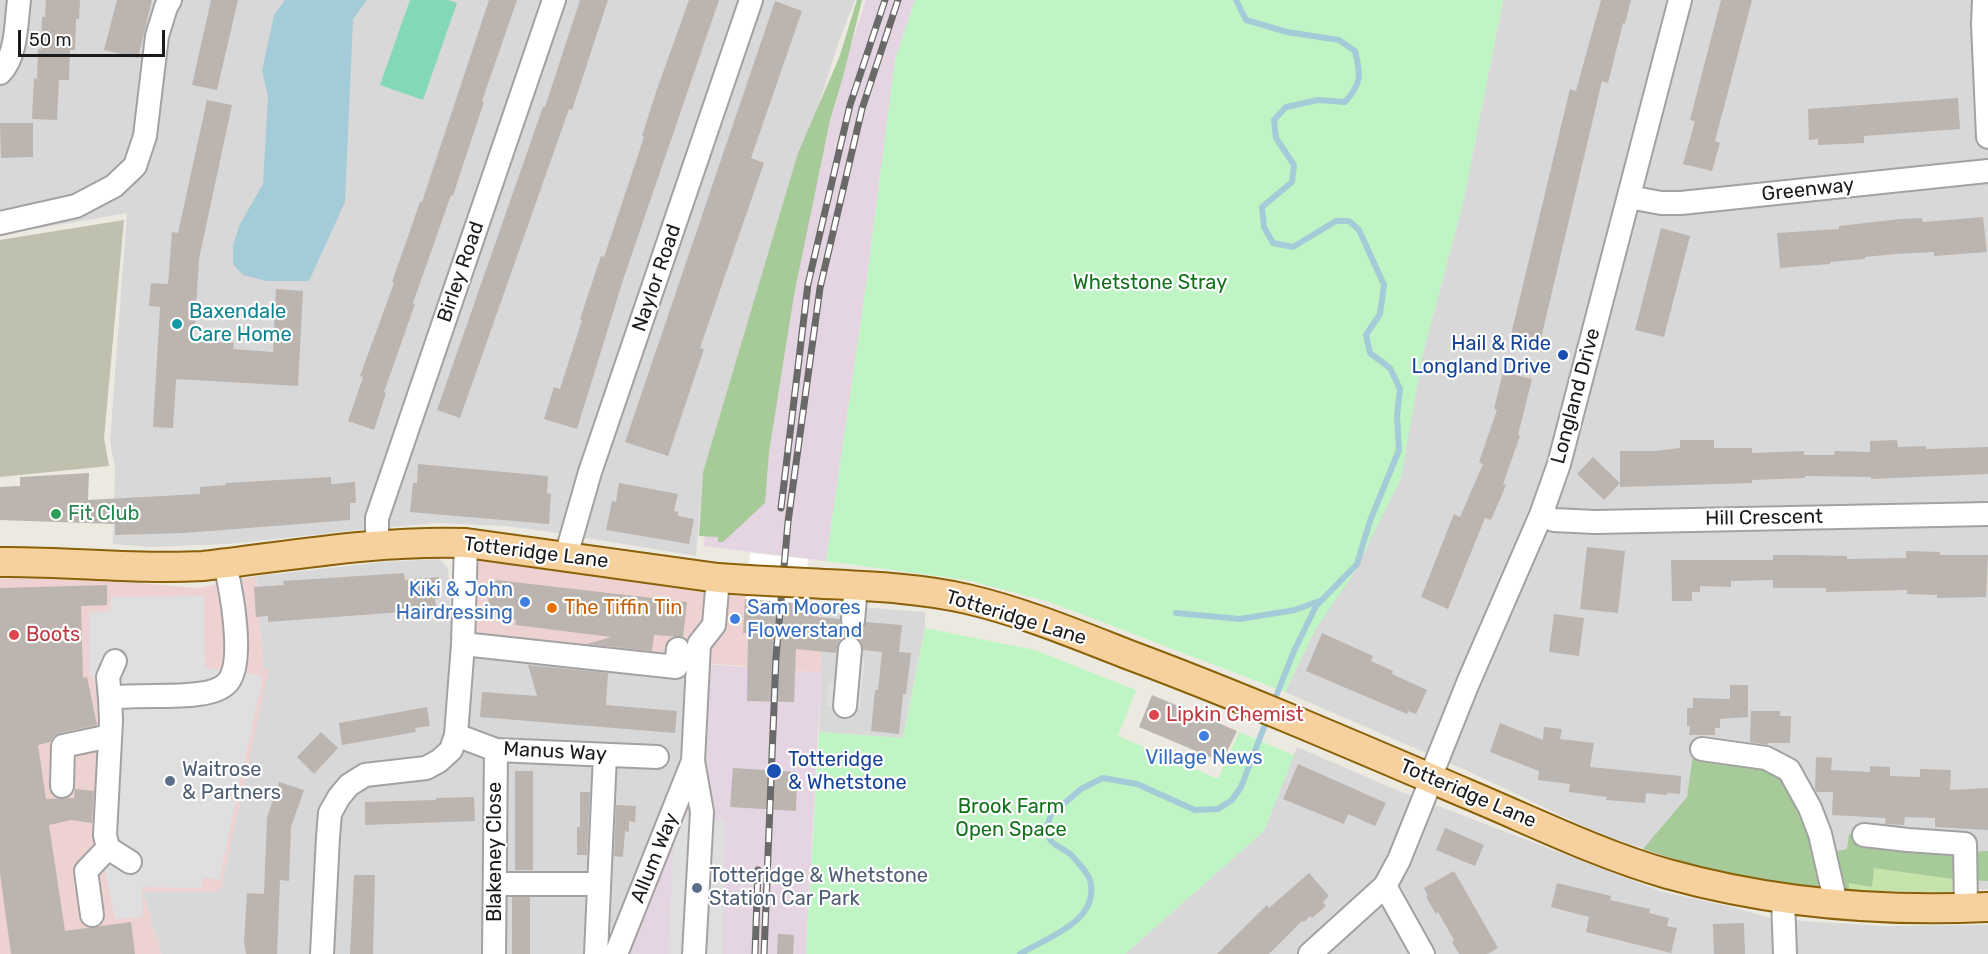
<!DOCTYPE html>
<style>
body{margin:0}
#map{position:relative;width:1988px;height:954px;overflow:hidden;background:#ece9e1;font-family:Rubik,sans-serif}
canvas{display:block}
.scale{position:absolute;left:18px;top:30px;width:147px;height:27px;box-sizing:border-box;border:3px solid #1b1b1b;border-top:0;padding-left:8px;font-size:18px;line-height:21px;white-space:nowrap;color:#1b1b1b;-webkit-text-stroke:4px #fff;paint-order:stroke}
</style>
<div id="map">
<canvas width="1988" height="954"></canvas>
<div class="scale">50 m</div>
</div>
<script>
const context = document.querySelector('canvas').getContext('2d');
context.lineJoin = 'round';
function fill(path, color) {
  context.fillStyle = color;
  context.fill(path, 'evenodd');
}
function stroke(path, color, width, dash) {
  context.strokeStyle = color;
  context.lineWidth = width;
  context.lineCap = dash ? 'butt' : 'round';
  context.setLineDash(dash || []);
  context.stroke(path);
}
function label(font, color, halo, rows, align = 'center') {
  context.font = font + ' Rubik,sans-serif';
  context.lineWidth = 4.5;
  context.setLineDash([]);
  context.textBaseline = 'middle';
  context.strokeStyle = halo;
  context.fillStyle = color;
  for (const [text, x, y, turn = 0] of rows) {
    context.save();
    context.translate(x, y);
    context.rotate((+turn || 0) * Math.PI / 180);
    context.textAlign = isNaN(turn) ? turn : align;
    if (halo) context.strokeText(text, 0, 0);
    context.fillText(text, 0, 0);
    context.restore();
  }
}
const residential = new Path2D(`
 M0 0H855L839 41 703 472 696 556 551 532 505 526 436 523 358 530 228 544 148 547 113 544 115 468 110 441 127 213 0 235Z
 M1503 0H1988V889L1957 892 1849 891 1718 873 1600 834 1470 772 1285 692 1315 630 1423 353 1463 203Z
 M439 559 448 568 453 644 691 666 683 788 614 954H161L143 892H216L221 888 268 669H263L256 576 384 562Z
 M819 604 925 612V628L903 738 819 732 821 673Z
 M1297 747 1399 791 1663 892 1736 908 1773 919 1882 926 1988 925V954H1125L1264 831Z`);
const commercial = new Path2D(`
 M466 543 748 580 819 604 821 673 476 643Z
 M56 576 198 588 256 576 263 669H269L221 888 216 892H143L161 954H0V579Z`);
const industrial = new Path2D(`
 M866 0H915L895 60 866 285 826 561 704 546 710 467Z
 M691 663 821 673 806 954H612L683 787Z`);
const construction = new Path2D(`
 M124 220 104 438 109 466 0 477V240Z`);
const grass = new Path2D(`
 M1874 868 1960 880 1957 892 1849 891V883L1872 887Z`);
const forest = new Path2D(`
 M857 0H862L843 77 830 120 794 295 769 452 765 503 723 542H718V537L699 536 703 472 798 153 839 58Z
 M1693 754 1763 764 1783 776 1833 852 1847 849 1849 834 1963 853 1988 851V881L1960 880 1874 868 1872 887 1849 883V891L1773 886 1718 873 1643 849 1687 797Z`);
const park = new Path2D(`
 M915 0H1503L1463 203 1423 353 1401 478 1354 573 1315 630 1285 692 1050 602 967 580 826 561 866 285 895 60Z
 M925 628 1035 650 1136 690 1118 736 1218 779 1239 732 1294 755 1264 831 1125 954H806L819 732 903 738Z`);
const pitch = new Path2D(`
 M410 0H448L457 3 423 100 380 85Z`);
const parking = new Path2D(`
 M204 596 205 668 263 676 219 880 204 877 201 888 142 887 143 917 115 919 96 830 102 733 95 680 89 673V613L110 611 111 597Z
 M844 656 865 658 860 709 826 706 829 682 841 683Z
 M675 816 725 821 722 954H668Z`);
const water = new Path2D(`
 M285 0H367L353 19 345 202 309 281H267L243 275 233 264V245L240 224 263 184 268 97 262 71 274 15Z`);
const pier = new Path2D(`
 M750 553 808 559 804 604 746 599Z`);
const stream = new Path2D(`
 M1236 0 1246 20 1287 32 1339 40 1355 51C1361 75 1362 83 1345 102L1318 100 1286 107 1274 120 1276 138 1294 165 1292 182 1262 207 1264 227 1273 243 1293 247 1336 221H1349L1359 230 1384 285 1380 314 1366 335 1370 353 1390 368 1400 389 1397 416 1399 450 1370 521 1357 564 1316 606 1294 651 1273 704
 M1176 613 1240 619 1295 610 1319 601
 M1020 954C1046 938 1101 921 1090 880 1087 872 1079 864 1074 858 1068 850 1058 848 1051 841 1049 838 1047 832 1046 829L1051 815 1081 789 1103 778 1137 784 1195 810 1218 809 1232 800 1241 787 1268 717`);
const building = new Path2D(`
 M46 0H80L79 19H76L75 50H70L69 80H59L57 120 32 119 34 78 37 79 38 49H41L42 17H45Z
 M117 0H152L138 58 104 50Z
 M211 0H238L217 90 192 85Z
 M489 0H517L482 101 484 102 459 177 453 196 451 195 413 303 415 304 384 392 386 393 374 430 348 421 363 377 360 376 394 283 392 282 420 202H422Z
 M580 0H608L572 110 569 109 460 418 437 410 543 107H545Z
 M689 0H719L623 280 577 429 544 419 554 387 560 389 582 320 580 319 601 256 604 257 644 137 642 136 656 92Z
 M1601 0H1631L1625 24 1623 23 1608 83 1602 81 1538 351 1509 343 1570 89 1576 91Z
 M1721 0H1752L1715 141 1720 143 1712 171 1683 164 1695 121 1690 120Z
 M775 1 802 11 751 158 764 163 700 348 704 349 668 456 625 442Z
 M1958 98 1960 129 1864 136V143L1818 145V139L1809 140 1808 109Z
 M207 100 232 105 199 259 194 341 234 343 233 349 273 352 276 289 303 291 298 386 176 379 173 428 153 427 160 307 149 306 151 283 168 284 172 232 178 233Z
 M0 123H33V157L1 158Z
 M1983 217 1987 252 1934 256V252L1895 254 1865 257V259L1830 262V264L1780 268 1777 233 1839 229V226L1900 219 1922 218 1923 222Z
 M1661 228 1690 236 1664 337 1635 330Z
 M1503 372 1532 379 1518 435 1520 436 1503 484 1506 485 1491 520 1485 518 1448 609 1421 597 1454 514 1460 517 1483 464 1479 462 1497 410 1494 409Z
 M1680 440H1714V448H1752V453L1804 451V455H1834L1835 451 1870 452V441L1897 440 1898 447 1926 446V449L1988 447V474L1871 479V477L1805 476V478L1752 480V483L1620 487V451H1654L1680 448Z
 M1593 457 1620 483 1604 500 1577 474Z
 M418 464 548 476 547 493 551 494 549 524 410 512 413 483H417Z
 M89 473 88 500 200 494V487L226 485V483L331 477V484L355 482 356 503H350V520L185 533 115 535V524L0 520V487L20 486V477Z
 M619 483 678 494 674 511 678 512V516L694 519 689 544 606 530 612 501 616 502Z
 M1587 547 1625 551 1618 613 1580 609Z
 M1906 551 1940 552V555H1988L1986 597 1937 598V595L1907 594V590L1826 592V588H1773V580L1731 581V587L1700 586V592H1692V601H1672L1671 560H1773V555H1802L1847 556V559L1906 558Z
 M404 573 405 580 439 577 441 598 435 599 436 606 402 610V612L268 622V616L256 617 254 587 284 585 283 581Z
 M496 580 687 602 683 637 654 635 652 651 587 644 611 637 515 625 516 620 487 617 490 586Z
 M107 585V605L81 606 83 678 87 677 97 725 60 733 54 736 50 742 38 745 46 799 74 798 75 789 94 791 92 823 71 820 49 825 65 931 131 922 135 954H11L0 873V588Z
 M745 599 818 605 817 617 840 619 841 626 845 631 851 633 859 632 864 627 866 622 902 625 899 652 911 653 906 694H903L899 734 871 731 875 690H878L882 652 863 650 862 643 857 638 852 636 845 637 839 641 836 653 796 649 794 702 747 701 748 633H743Z
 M1554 614 1584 618 1579 656 1549 652Z
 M1322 633 1373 656 1371 661 1393 671 1392 674 1427 690 1416 714 1408 711 1407 714 1306 671Z
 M528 665 608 673 606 705 677 711 675 733 480 717 482 692 537 696Z
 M1730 685H1748V717L1720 719V728H1715V735H1689L1690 726H1687V708H1693V698L1730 699Z
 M1152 695 1237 731 1222 762 1139 727Z
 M427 707 430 726 415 728 416 732 342 745 339 723Z
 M1751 711H1780V716H1791L1790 743H1768V745L1750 742Z
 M1500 723 1543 740 1544 727 1562 729 1560 739 1594 743 1590 767 1681 776 1680 794 1667 793V795L1646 793 1645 803 1606 800 1607 797 1569 792 1570 784 1538 780 1539 771 1490 752Z
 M321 732 338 748 314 774 297 757Z
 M1816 757 1832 758 1831 770 1870 772V766L1890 767V776L1920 777V769L1951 770 1950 790 1988 788V830L1935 827V818L1905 817 1904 825 1885 824 1886 818 1832 815 1833 792H1817L1815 789Z
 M1298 764 1386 803 1375 826 1348 814 1344 824 1283 799Z
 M733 768 797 772 796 811 730 807Z
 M515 771H533V870H515Z
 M279 782 304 790 291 827 289 881 280 880 277 954H246L244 942 247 893 264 894 267 818Z
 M580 792H590L587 855H577V827H580Z
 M474 797 475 821 365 825V802L436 800V798Z
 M616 805 636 806 635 822 629 821V832L625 831 623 857 614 856Z
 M1445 828 1484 845 1475 866 1436 850Z
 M1454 871 1498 948 1487 954H1459L1452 942 1454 940 1438 912 1436 914 1426 897 1428 896 1424 888Z
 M1309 873 1329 896 1323 902 1326 906 1312 918 1310 916 1304 922 1302 921 1269 954H1217L1267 905 1269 908Z
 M354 875H375L373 954H350Z
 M1557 883 1611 896 1610 900 1650 909 1649 913 1669 918 1667 926 1677 928 1671 953 1586 932 1589 917 1551 907Z
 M512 897H530V954H512Z
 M1744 923 1745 954H1714L1713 924Z
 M778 934 794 935 793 954H777Z`);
const minor = new Path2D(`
 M1984 0 1983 24 1988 137
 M0 73C17 56 16 23 19 0
 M1629 197 1661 203H1681L1988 171
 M0 223 76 206 114 186 135 166 145 136 157 36 166 7 170 0
 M1541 515 1554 520 1595 522 1988 514
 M377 545V518L554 0
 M566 556 590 472 751 0
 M853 620 856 586
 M463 644 676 667 678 649
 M110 698 108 677 115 661
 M845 706 850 649
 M456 735 496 750 657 757
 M1702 749 1766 758 1789 770 1810 808 1820 834 1836 904
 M1430 778 1468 683 1541 515 1559 464 1680 0
 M62 786 63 746 110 736
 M1864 835 1908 840 1965 844 1966 908
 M130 862 108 848 105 835 111 721 110 698C139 694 169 698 198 694 208 693 221 690 228 682 245 661 231 589 225 564
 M495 884H599
 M1385 886 1423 954
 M1783 899 1785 954
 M92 915 86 871 108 848
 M322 954 328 837 330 813 339 797 349 785 365 775 426 768 439 761 451 750 456 735 463 644 466 543
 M494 954 496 750
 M596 954 605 755
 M616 954 693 761
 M694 954 702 812 693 761 699 644 714 625 718 578
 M1310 954 1385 886 1399 860 1432 778`);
const major = new Path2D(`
 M0 562C68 561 135 570 203 566 290 556 377 540 466 543L718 578 748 580
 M806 583C859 586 915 587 967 599 1023 612 1078 635 1132 656 1244 698 1355 746 1465 793 1532 821 1598 854 1668 874 1772 903 1880 912 1988 907`);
const rail = new Path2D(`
 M781 508 808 284 850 105 885 0
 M755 954 758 870
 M764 954 776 657 788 522 820 288 862 109 898 0`);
const majorBridge = new Path2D(`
 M748 580 806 583`);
const markers = [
 [177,324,6,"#0f9aa8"],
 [1563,355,6,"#1a4fb4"],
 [56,514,6,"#2e9e5b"],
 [525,602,6,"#3f7fe0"],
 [552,608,6,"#e8710a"],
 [735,619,6,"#3f7fe0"],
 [14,635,6,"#e0444e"],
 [1154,715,6,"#e0444e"],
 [1204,736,6,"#3f7fe0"],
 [774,771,8,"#1a4fb4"],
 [170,781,6,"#5c6f8a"],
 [697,888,6,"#5c6f8a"]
];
const streetNames = [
 ["Greenway",1808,190,-6],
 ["Birley Road",461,272,-71],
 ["Naylor Road",657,278,-71],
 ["Longland Drive",1576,396,-75],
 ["Hill Crescent",1764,518,-1],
 ["Totteridge Lane",536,553,7],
 ["Totteridge Lane",1016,618,17],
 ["Manus Way",555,752,3],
 ["Totteridge Lane",1468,794,23],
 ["Blakeney Close",495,852,-90],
 ["Allum Way",655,858,-68]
];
const parkNames = [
 ["Whetstone Stray",1150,283],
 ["Brook Farm",1011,807],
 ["Open Space",1011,830]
];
const cultureNames = [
 ["Baxendale",189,312],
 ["Care Home",189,335]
];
const transitNames = [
 ["Hail & Ride",1551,344],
 ["Longland Drive",1551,367],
 ["Totteridge",788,760,"left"],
 ["& Whetstone",788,783,"left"]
];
const leisureNames = [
 ["Fit Club",68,514]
];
const shopNames = [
 ["Kiki & John",513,590],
 ["Hairdressing",513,613],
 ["Sam Moores",747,608,"left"],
 ["Flowerstand",747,631,"left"],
 ["Village News",1204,758,"center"]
];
const foodNames = [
 ["The Tiffin Tin",564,608]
];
const healthNames = [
 ["Boots",26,635],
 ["Lipkin Chemist",1166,715]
];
const serviceNames = [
 ["Waitrose",182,770],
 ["& Partners",182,793],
 ["Totteridge & Whetstone",709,876],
 ["Station Car Park",709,899]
];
fill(residential, '#d9d8d8');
fill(commercial, '#edd2d1');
fill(industrial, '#e5d4e2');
fill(construction, '#c0c0ae');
fill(grass, '#c6e4a9');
fill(forest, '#a6ca98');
fill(park, '#bff5c4');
fill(pitch, '#83d8b8');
fill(parking, '#dfdfdf');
fill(water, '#a4cbd8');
fill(pier, '#fff');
stroke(stream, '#a4cbd8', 6);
fill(building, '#bcb4ae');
stroke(minor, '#a2a2a2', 26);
stroke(major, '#8a6108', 32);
stroke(minor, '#fff', 22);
stroke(major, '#f6d19d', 28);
stroke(rail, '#696969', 7);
stroke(rail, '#fff', 4.5, [14]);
stroke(majorBridge, '#8a6108', 32, []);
stroke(majorBridge, '#f6d19d', 28);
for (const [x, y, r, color] of markers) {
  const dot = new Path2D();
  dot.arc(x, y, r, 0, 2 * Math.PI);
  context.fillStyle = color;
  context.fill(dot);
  stroke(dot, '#fff', 2);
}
label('20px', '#1b1b1b', '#fff', streetNames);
label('20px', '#11721a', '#fff', parkNames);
label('20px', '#0d838f', '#fff', cultureNames, 'left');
label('20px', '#164399', '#fff', transitNames, 'right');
label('20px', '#27864d', '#fff', leisureNames, 'left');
label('20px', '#366cbe', '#fff', shopNames, 'right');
label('20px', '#c56008', '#fff', foodNames, 'left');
label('20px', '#be3a42', '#fff', healthNames, 'left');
label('20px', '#4e5e75', '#fff', serviceNames, 'left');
</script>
